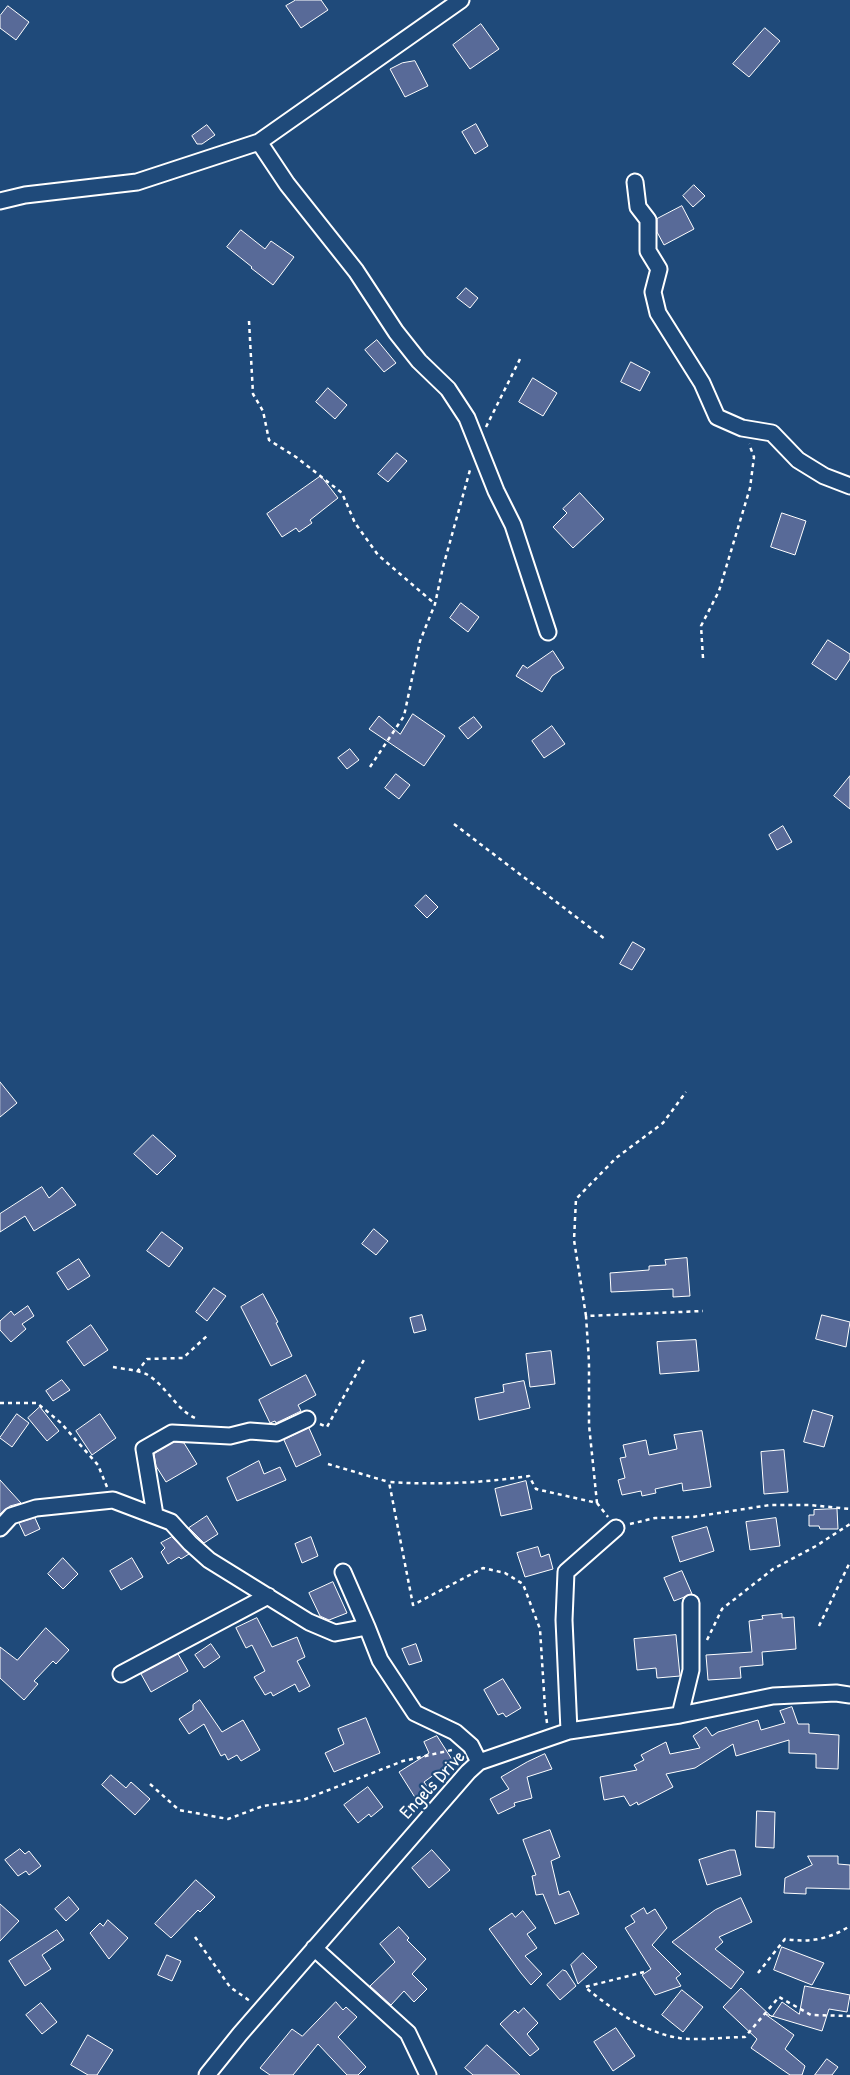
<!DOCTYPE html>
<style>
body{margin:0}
canvas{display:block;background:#1f4a7a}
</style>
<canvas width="850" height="2075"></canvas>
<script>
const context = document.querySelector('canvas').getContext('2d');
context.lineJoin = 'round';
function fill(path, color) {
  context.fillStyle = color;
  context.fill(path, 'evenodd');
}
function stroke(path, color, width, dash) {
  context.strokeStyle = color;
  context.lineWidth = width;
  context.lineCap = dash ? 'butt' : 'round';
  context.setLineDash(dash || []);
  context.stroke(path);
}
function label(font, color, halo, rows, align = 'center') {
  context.font = font + ' "Patrick Hand",sans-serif';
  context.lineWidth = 4.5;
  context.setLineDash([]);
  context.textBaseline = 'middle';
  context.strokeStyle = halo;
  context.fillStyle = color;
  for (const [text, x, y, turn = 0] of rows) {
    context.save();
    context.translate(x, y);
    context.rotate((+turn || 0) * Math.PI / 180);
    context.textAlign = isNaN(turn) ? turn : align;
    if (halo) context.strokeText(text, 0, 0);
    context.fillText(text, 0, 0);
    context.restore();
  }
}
const building = new Path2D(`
 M296 0H321L328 10 301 28 286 6Z
 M8 6 29 22 16 40 0 28V16Z
 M481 24 499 49 470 69 453 45Z
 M765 28 780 41 749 77 733 64Z
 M415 61 428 86 405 97 390 69 402 63Z
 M476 124 488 146 475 154 462 132Z
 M207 125 215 135 202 144H197L192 136Z
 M694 185 705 196 693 207 683 196Z
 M682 206 694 229 664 245 657 232V219Z
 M241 230 265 249 271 241 294 257 273 285 251 268 252 267 227 247Z
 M466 288 478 298 470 308 457 298Z
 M377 340 396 363 384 372 365 350Z
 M631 362 650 372 640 391 621 382Z
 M533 378 557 393 543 416 519 402Z
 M328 388 347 405 335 419 316 402Z
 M397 453 407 461 388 482 378 474Z
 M321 476 338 498 310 520 312 523 299 532 296 528 282 537 267 514Z
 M580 493 604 519 573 548 553 527 567 513 563 509Z
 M782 513 806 521 795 555 771 547Z
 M461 603 479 617 468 632 450 618Z
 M828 640 850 654V659L836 680 812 664Z
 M553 651 564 668 552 676 542 692 516 676 523 665 527 668Z
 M413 714 445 736 424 766 369 729 379 716 400 734Z
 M474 717 482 727 468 739 459 728Z
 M552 726 565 744 544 758 532 741Z
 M350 749 359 760 347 769 338 758Z
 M396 774 410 785 399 799 385 788Z
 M850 776V809L834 796Z
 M783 826 792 842 777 850 769 835Z
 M426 895 438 907 427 918 415 906Z
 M633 942 645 949 632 970 620 964Z
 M0 1082 17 1103 0 1117Z
 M153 1135 176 1156 157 1175 134 1154Z
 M42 1187 49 1198 62 1187 76 1205 34 1231 25 1216 0 1232V1214Z
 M374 1229 388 1241 376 1255 362 1244Z
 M162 1232 183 1248 169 1267 147 1251Z
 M687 1258 690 1296 673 1297V1289L611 1292 610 1273 649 1270V1266L666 1265 665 1260Z
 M79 1259 90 1276 68 1290 57 1273Z
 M214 1288 226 1296 207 1321 196 1312Z
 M263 1294 278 1322 276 1323 292 1356 271 1366 241 1307Z
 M28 1306 34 1316 22 1324 26 1329 11 1342 0 1330V1321L11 1311 14 1315Z
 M422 1315 426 1330 414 1333 410 1318Z
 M822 1315 850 1322 846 1347 816 1339Z
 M91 1325 108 1350 84 1366 67 1342Z
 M696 1340 699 1371 660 1374 657 1342Z
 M551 1351 555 1384 530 1387 526 1354Z
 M306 1375 316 1395 298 1405 301 1411 276 1423 275 1421 270 1423 259 1400Z
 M62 1380 70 1390 53 1401 46 1391Z
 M524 1381 530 1408 479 1420 475 1398 504 1392 503 1385Z
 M40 1407 59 1431 47 1441 28 1418Z
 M813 1410 833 1416 824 1447 804 1442Z
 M17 1414 29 1423 12 1447 0 1438Z
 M100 1414 116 1438 92 1455 76 1431Z
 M309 1428 321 1455 296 1467 284 1440Z
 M702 1431 711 1487 683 1491 682 1483 655 1489 656 1493 642 1496 641 1491 622 1495 618 1480 625 1478 620 1458 626 1457 623 1445 646 1440 649 1455 677 1449 674 1435Z
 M174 1442 184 1443 197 1464 166 1482 156 1466 154 1454Z
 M784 1450 788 1492 764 1494 761 1452Z
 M259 1461 264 1474 280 1467 286 1480 237 1501 227 1478Z
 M0 1480 21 1503 10 1506 0 1514Z
 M526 1481 532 1509 501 1516 495 1489Z
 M837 1509 838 1529H820L819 1526H809V1515H814V1510Z
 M207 1516 218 1534 204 1543 189 1528Z
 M35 1518 40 1529 25 1536 19 1523Z
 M776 1518 780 1546 750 1550 746 1522Z
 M707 1527 714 1551 680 1562 672 1537Z
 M172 1537 189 1554 181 1559 179 1557 168 1564 161 1552 165 1548 161 1543Z
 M311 1537 318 1556 302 1563 295 1544Z
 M538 1547 541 1557 549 1554 553 1569 525 1577 517 1553Z
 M63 1558 78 1574 63 1589 48 1574Z
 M132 1558 143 1577 121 1590 110 1571Z
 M682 1571 692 1594 674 1601 664 1578Z
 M333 1582 347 1613 329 1620 320 1616 309 1593Z
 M782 1614V1618L794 1617 796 1649 762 1652 763 1665 740 1667 741 1678 708 1680 706 1655 752 1652 749 1621 763 1619 762 1616Z
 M257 1618 272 1647 297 1637 305 1657 297 1661 310 1686 299 1692 295 1684 273 1696 271 1692 265 1695 254 1677 265 1671 252 1645 246 1648 236 1628Z
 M46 1628 69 1650 56 1664 53 1661 34 1681 38 1684 24 1700 0 1678V1647L17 1660Z
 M676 1635 680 1676 657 1678 656 1668 637 1670 634 1639Z
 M211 1644 220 1657 204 1668 195 1655Z
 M416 1644 422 1661 409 1665 402 1649Z
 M178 1654 188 1671 151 1692 141 1674Z
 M503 1679 521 1708 506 1717 503 1713 498 1715 484 1690Z
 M200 1700 222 1732 243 1720 260 1750 241 1761 237 1755 228 1760 225 1754 221 1756 204 1724 189 1734 179 1719 193 1710V1705Z
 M792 1707 798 1724H809V1733L839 1735 838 1769 816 1768V1754L789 1753V1740L736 1756 733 1744 695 1768 666 1774 673 1787 638 1805 637 1802 630 1806 624 1796 604 1800 600 1777 637 1770 634 1765 644 1760 641 1755 666 1742 670 1754 700 1748 693 1736 706 1727 712 1736 718 1732 758 1720 761 1730 785 1723 780 1711Z
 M366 1718 380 1753 334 1772 325 1753 344 1744 338 1729Z
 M437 1736 453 1761 424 1782 430 1790 416 1799 399 1772 429 1753 424 1742Z
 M545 1754 552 1769 527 1777 532 1798 514 1803 515 1806 498 1814 490 1799 509 1789 501 1777 527 1762Z
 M111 1775 126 1788 131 1782 150 1799 135 1815 102 1785Z
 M368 1787 383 1807 371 1817 369 1814 358 1823 344 1805Z
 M757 1811 775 1812 774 1848 756 1847Z
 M550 1830 560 1857 551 1861 559 1895 569 1891 579 1914 555 1924 543 1894 536 1895 532 1876 536 1875 523 1840Z
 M20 1849 25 1854 29 1851 41 1866 29 1875 26 1871 18 1876 5 1860Z
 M432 1850 450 1870 429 1888 412 1868Z
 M730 1850H735L741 1875 707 1885 699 1860Z
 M808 1856H838V1864L850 1865V1889L806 1888V1894L784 1893 785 1878 812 1865Z
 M196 1880 215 1897 200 1912 198 1910 171 1938 155 1924Z
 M69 1897 79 1909 66 1921 55 1909Z
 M741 1898 752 1922 719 1937 723 1942 715 1949 744 1972 731 1989 672 1942 715 1910Z
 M0 1904 19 1921 0 1941Z
 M644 1908 647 1914 655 1909 667 1928 652 1945 681 1974 676 1978 681 1986 655 1995 642 1975 651 1969 625 1928 635 1922 631 1916Z
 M523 1911 536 1928 527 1934 537 1948 525 1956 542 1974 531 1985 521 1973 489 1929 512 1913 515 1917Z
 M108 1920 128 1938 109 1959 90 1933 100 1923 103 1926Z
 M399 1927 409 1938 407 1940 426 1959 412 1974 427 1989 414 2002 404 1991 391 2005 370 1986 395 1962 380 1944Z
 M57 1930 64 1940 42 1955 51 1969 25 1986 9 1961Z
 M782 1947 824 1963 812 1985 774 1970Z
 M583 1953 597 1967 578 1984 571 1965Z
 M167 1955 181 1961 172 1981 158 1975Z
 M563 1970 566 1971 576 1986 560 2000 547 1985Z
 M805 1986 850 1995 847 2012 829 2009 822 2031 765 2014 794 2035 785 2049 805 2066 802 2075H790L751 2048 757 2039 723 2007 741 1988 772 2017 782 2002 799 2014Z
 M682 1990 703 2007 683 2032 662 2015Z
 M336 2002 343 2010 346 2007 357 2017 338 2037 366 2067 358 2075H347L318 2044 293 2075H270L260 2068 292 2029 302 2036Z
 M41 2003 57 2022 42 2034 26 2015Z
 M524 2008 538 2023 527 2034 539 2049 530 2056 500 2024 515 2010 518 2013Z
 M616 2028 635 2056 613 2071 594 2042Z
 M88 2035 113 2050 97 2075H88L71 2065Z
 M487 2045 520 2075H473L465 2068Z
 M827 2059 838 2067 832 2075H815Z`);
const path = new Path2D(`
 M249 321 253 394 263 411 269 440 296 457 342 493 355 523 378 555 435 604
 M486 427 520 359
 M703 658 701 626 719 591 750 488 754 457 749 444
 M370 767 404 716 420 641 435 604 443 567 470 470
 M454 824 605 939
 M586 1316 574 1240 576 1199 616 1158 663 1123 686 1092
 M113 1367C123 1369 139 1370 148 1375 167 1387 176 1409 195 1418
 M137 1372 147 1359 183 1358 209 1334
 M0 1403H37L61 1423 98 1465 107 1487
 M320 1424 327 1427 365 1358
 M328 1464 389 1482
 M597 1503 589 1425V1362L586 1316 703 1311
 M630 1524 655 1518 693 1517 770 1505H810L850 1509
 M819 1626 850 1562
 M707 1640 722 1609 773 1569 816 1546 850 1524
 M547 1723 545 1708 540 1629 523 1584 505 1573 483 1568 413 1605 389 1482C436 1485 482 1483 529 1476L536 1489 597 1503 608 1517
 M150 1784 179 1810 228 1819 263 1806 303 1800 403 1761 452 1750
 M195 1937 230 1987 250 2001
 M644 1972 585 1987C610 2008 645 2033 679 2038 697 2041 726 2037 745 2037L779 1997 811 2015 850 2016
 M758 1973 785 1939C810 1943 829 1939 850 1926`);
const minor = new Path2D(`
 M259 142 287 184 356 271 396 332 419 361 448 389 467 418 496 491 513 525 548 632
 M635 182 638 207 648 220V251L659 269 653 292 658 313 702 383 717 417 742 428 772 433 798 460 824 476 850 486
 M0 201 25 195 137 182 259 142 461 0
 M155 1515 144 1449 172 1433 230 1436 250 1431 277 1433 307 1419
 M0 1528 11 1516 36 1508 113 1500 171 1522 190 1543 209 1560 309 1622 335 1633 367 1627 380 1660 415 1713 455 1732 471 1746 479 1762
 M343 1572 367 1627
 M121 1674 268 1596
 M680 1715 691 1670V1603
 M569 1731 564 1620 566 1572 616 1528
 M314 1948 408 2033 428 2075
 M207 2075 240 2034 468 1772 479 1762 569 1731 680 1715 773 1696 836 1693 850 1695`);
const streetNames = [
 ["Engels Drive",433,1785,-47]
];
fill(building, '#586a98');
stroke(building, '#fff', 1);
stroke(minor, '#fff', 19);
stroke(path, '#fff', 2.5, [4, 4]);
stroke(minor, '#1f4a7a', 15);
label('19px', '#fff', '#1f4a7a', streetNames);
</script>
